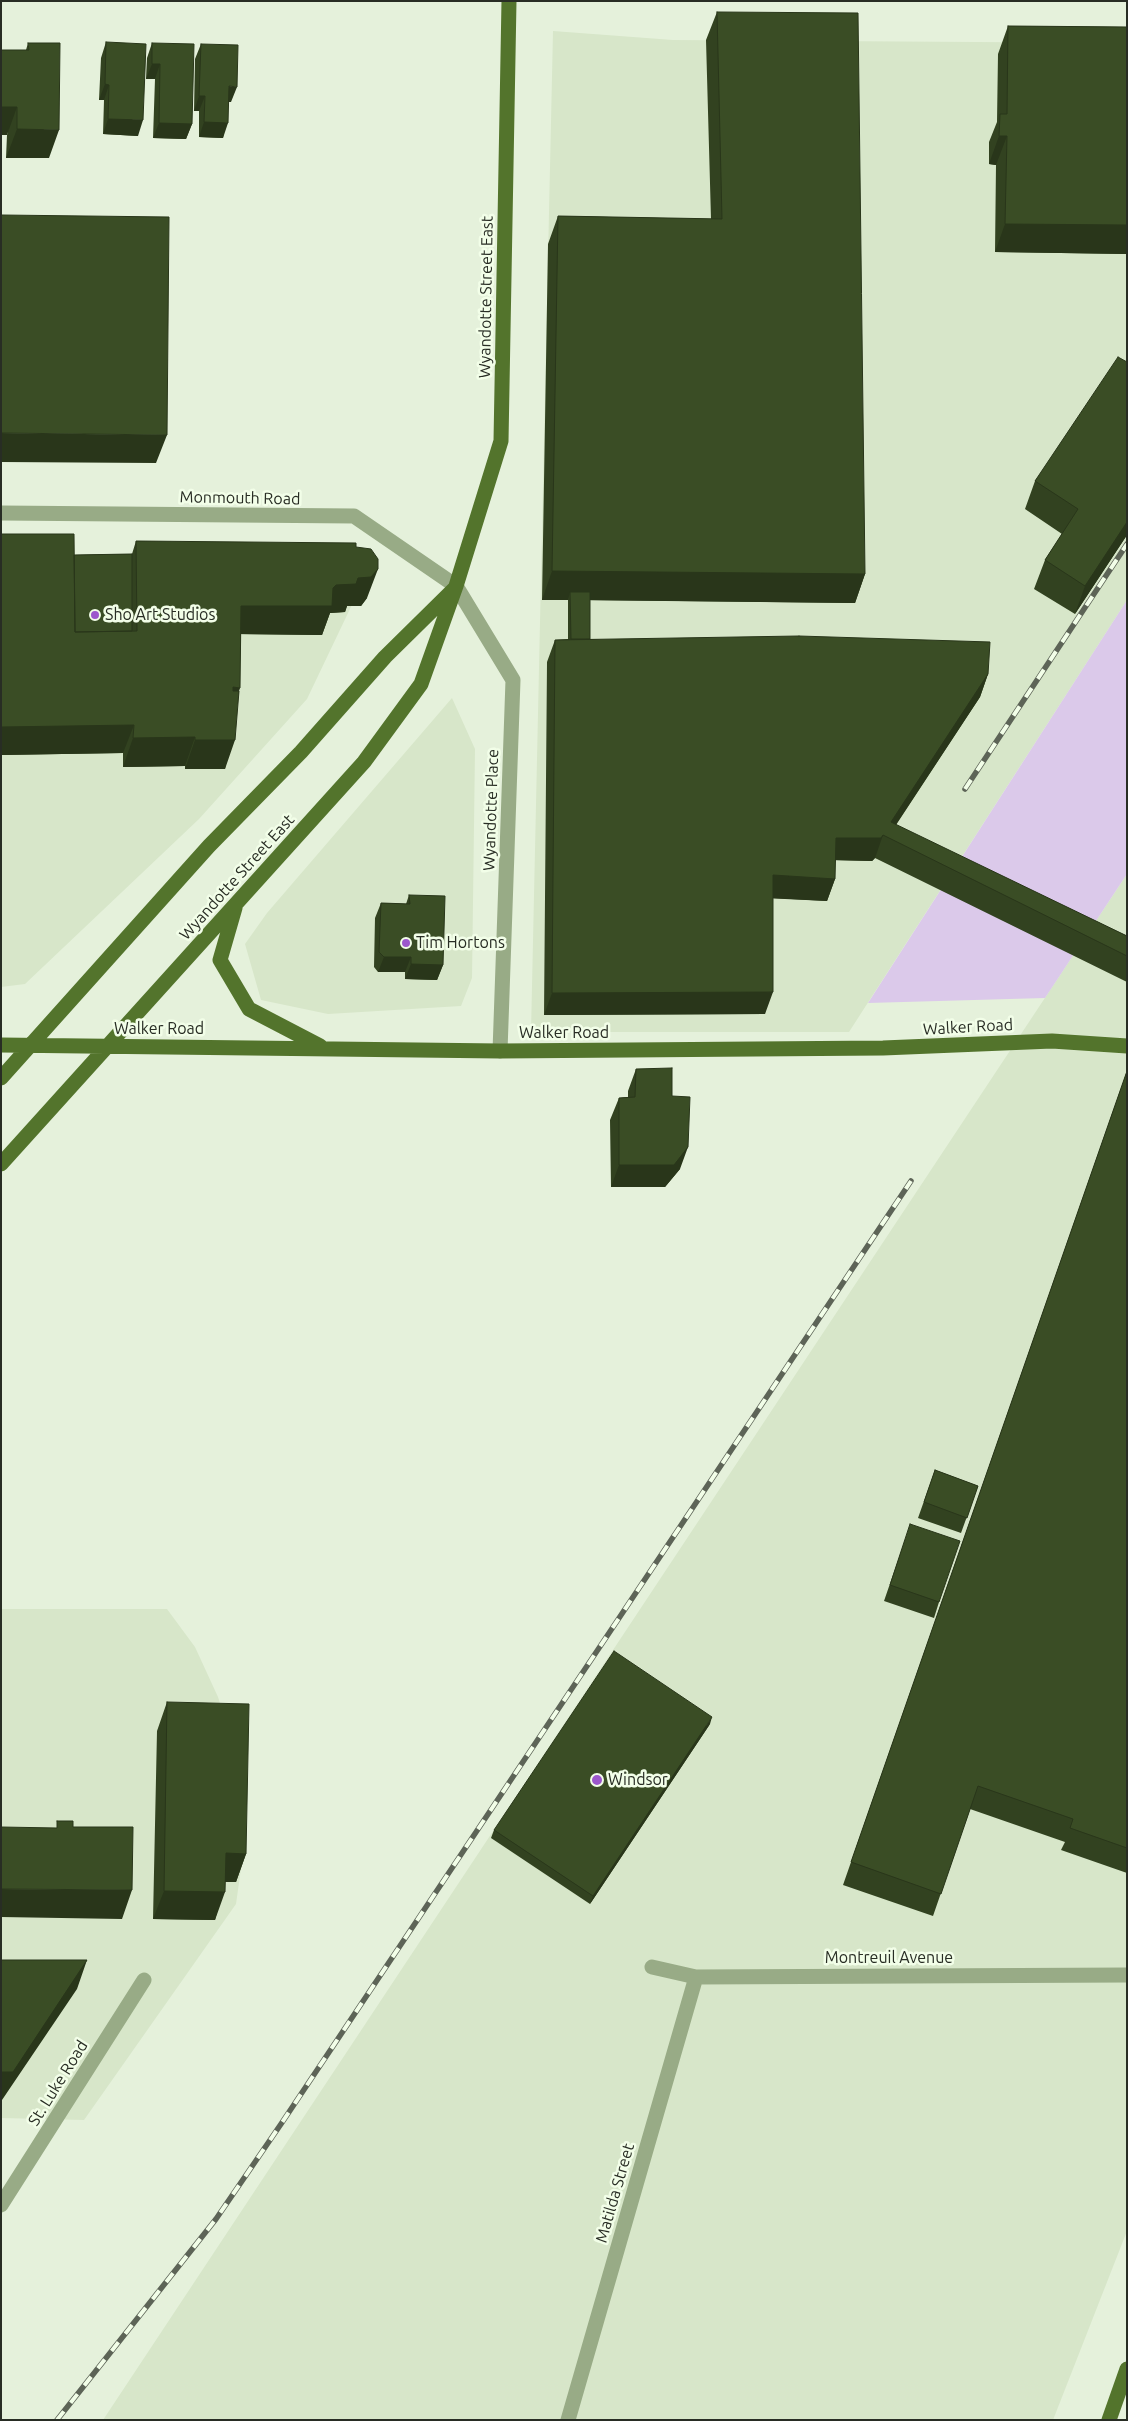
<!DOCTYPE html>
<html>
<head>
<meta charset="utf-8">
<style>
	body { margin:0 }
	#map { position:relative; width:1128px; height:2421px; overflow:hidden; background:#e5f1db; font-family:Ubuntu,sans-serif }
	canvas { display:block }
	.frame { position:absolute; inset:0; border:2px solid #282d24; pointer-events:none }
</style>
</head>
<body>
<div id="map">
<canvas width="1128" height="2421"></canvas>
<div class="frame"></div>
</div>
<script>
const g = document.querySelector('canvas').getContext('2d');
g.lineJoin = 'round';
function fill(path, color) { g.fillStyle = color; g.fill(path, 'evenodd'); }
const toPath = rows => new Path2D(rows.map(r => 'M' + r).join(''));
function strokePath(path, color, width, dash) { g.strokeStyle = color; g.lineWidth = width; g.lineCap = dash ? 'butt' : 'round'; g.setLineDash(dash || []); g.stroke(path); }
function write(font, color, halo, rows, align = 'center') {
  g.font = font + ' Ubuntu,sans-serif'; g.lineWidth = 5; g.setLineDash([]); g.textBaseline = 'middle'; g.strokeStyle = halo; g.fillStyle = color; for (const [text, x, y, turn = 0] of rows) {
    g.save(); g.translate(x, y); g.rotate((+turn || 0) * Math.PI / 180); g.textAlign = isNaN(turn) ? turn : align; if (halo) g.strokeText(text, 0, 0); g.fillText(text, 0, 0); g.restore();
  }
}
const built = toPath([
	[553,31,673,40,1127,43,1127,600,849,1032,531,1032],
	[1,564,369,569,307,699,199,819,25,984,1,987],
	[452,698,475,749,472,978,461,1006,328,1014,261,1000,245,944,267,913],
	[1127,874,1127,2231,1053,2420,103,2420],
	[1,1609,167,1609,195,1647,218,1697,236,1751,244,1847,236,1904,84,2120,1,2118]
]);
const green = toPath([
	[1127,600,1127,874,1045,998,868,1003]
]);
const minor = toPath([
	[1,513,354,516,456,586,513,680,500,1051],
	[652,1967,696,1977,1127,1975],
	[1,2205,144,1980],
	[568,2420,696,1977]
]);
const major = toPath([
	[235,908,220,960,249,1009,320,1046],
	[1,1045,500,1051,883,1048,1052,1041,1127,1046],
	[1,1078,209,846,301,752,385,657,454,589],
	[1,1164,364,762,421,684,456,586,501,441,509,1],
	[1109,2420,1127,2369]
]);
const rail = toPath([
	[965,789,1127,544],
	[57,2420,216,2219,281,2124,911,1181]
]);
const wall = toPath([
	[717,12,865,574,855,603,590,600,590,639,988,674,980,697,896,825,1127,936,1127,982,875,858,872,861,835,860,835,879,827,901,773,898,765,1014,544,1015,547,662,555,640,568,639,568,600,542,600,548,244,558,216,711,219,706,40],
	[1008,26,1127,27,1127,254,995,252,996,165,989,164,989,142,997,122,998,54],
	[106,42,138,136,103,134,104,100,99,100,101,58],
	[28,43,49,158,6,158,7,135,26,50],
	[152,43,192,124,186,139,153,138,155,79,146,79,147,58],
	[201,44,231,102,229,102,223,138,199,137,199,111,194,111,195,59],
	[1127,362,1127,535,1075,614,1034,589,1045,560,1062,534,1025,509,1035,481],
	[1,534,74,555,132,554,136,541,356,547,367,598,361,606,347,606,345,612,330,613,322,635,241,634,239,692,225,769,185,769,185,766,123,767,123,753,1,755],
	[409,895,443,965,437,980,405,979,405,972,378,972,374,967,375,918,381,903,406,904],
	[636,1069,672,1096,680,1169,665,1187,611,1187,610,1120,619,1098,628,1097,628,1091],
	[1127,1071,1127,1873,1061,1850,1065,1842,970,1809,933,1916,843,1885],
	[935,1470,978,1486,961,1533,918,1518],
	[905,1540,939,1602,934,1618,884,1601],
	[167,1702,246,1854,236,1882,225,1882,215,1920,153,1919,157,1731],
	[710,1724,590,1904,491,1838,494,1830]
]);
const shadedWall = toPath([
	[152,64,160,64,155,79,146,79],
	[105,84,109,85,104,100,99,100],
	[229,86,237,87,231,102,223,102],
	[199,96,205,96,199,111,194,111],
	[1,107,17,107,7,135,1,135],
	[108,119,143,120,138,136,103,134],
	[204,122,228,123,223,138,199,137],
	[159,123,192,124,186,139,153,138],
	[17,129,59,130,49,158,6,158],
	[999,136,1007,136,996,165,989,164],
	[1005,224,1127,225,1127,254,995,252],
	[1,433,167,435,156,463,1,462],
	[1127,522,1127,535,1075,614,1085,586],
	[378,569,367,598,361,606,347,606,345,612,330,613,322,635,231,634,241,606,336,585,358,578],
	[552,571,865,574,855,603,571,600,570,592,568,600,542,600],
	[988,674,980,697,887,838,891,822],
	[233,687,240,688,230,716],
	[134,725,123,753,1,755,1,727],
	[195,737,185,766,123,767,133,738],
	[195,740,235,740,225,769,185,769],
	[883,835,875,858,872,861,828,860,836,838],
	[773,875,835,879,827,901,764,898],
	[384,957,411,957,405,972,378,972],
	[411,964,443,965,437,980,405,979],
	[773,992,765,1014,544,1015,552,993],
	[688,1147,680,1169,665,1187,611,1187,619,1165],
	[712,1717,710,1724,590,1904,593,1896],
	[226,1853,246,1854,236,1882,215,1882],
	[1,1889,132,1890,122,1919,1,1917],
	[164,1891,225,1892,215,1920,153,1919],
	[87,1960,77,1989,2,2100,1,2100,1,2072]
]);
const building = toPath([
	[717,12,858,13,865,574,552,571,558,216,722,219,717,12],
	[1008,26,1127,27,1127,225,1005,224,1007,136,999,136,1000,114,1007,114,1008,26],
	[106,42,146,44,143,120,108,119,109,85,105,84,106,42],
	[28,43,60,43,59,130,17,129,17,107,1,107,1,50,29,50,28,43],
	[152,43,194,44,192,124,159,123,160,64,152,64,152,43],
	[201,44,238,45,237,87,229,86,228,123,204,122,205,96,199,96,201,44],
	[1,215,169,217,167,435,1,433,1,215],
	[1118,357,1127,362,1127,522,1085,586,1045,560,1078,509,1035,481,1118,357],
	[1,534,74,534,75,632,137,631,136,541,356,543,356,547,371,549,378,559,378,569,371,577,358,578,356,584,336,585,333,588,332,606,241,606,240,688,233,687,233,691,239,691,235,740,195,740,195,737,133,738,134,725,1,727,1,534],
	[132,554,132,631,75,632,74,555,132,554],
	[570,592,590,592,590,639,571,639,570,592],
	[799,636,990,642,988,674,891,822,1127,936,1127,956,883,835,881,838,836,838,835,879,773,875,773,992,552,993,555,640,799,636],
	[409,895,445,896,443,965,411,964,411,957,384,957,379,952,381,903,410,904,409,895],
	[672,1068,672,1096,690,1097,688,1147,674,1165,619,1165,619,1098,635,1097,636,1069,672,1068],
	[1127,1071,1127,1848,1070,1828,1073,1819,978,1786,941,1894,851,1862,1127,1071],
	[935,1470,978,1486,967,1518,924,1502,935,1470],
	[910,1524,960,1541,939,1602,890,1585,910,1524],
	[614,1651,712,1717,593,1896,494,1830,614,1651],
	[167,1702,249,1704,246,1854,226,1853,225,1892,164,1891,167,1702],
	[57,1821,73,1821,73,1827,133,1827,132,1890,1,1889,1,1827,57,1828,57,1821],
	[1,1960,87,1960,13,2072,1,2072,1,1960]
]);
const markers = [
	[95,615,5,"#9c57cc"],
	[406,943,5,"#9c57cc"],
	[597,1780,6,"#9c57cc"]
];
const streetNames = [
	["Wyandotte Street East",486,297,-89],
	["Monmouth Road",240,498,1],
	["Wyandotte Place",491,810,-88],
	["Wyandotte Street East",237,877,-48],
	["Walker Road",968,1027,-3],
	["Walker Road",159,1029],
	["Walker Road",564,1033],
	["Montreuil Avenue",889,1958],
	["St. Luke Road",58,2083,-58],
	["Matilda Street",615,2193,-74]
];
const poiNames = [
	["Sho Art Studios",105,615],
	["Tim Hortons",416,943],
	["Windsor",608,1780]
];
fill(built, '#d7e6c9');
fill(green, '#dbc9ea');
strokePath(minor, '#98ab86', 15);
strokePath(major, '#53742c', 15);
strokePath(rail, '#5d6457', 5.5);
strokePath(rail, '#f2fee8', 4, [11]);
fill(wall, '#324220');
fill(shadedWall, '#29361a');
fill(building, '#3a4d25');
strokePath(building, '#29361a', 1);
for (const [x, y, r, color] of markers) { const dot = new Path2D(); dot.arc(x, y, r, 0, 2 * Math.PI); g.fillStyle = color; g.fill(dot); strokePath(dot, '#f2fee8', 2); }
write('16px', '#282d24', '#f2fee8', streetNames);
write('16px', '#282d24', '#f2fee8', poiNames, 'left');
</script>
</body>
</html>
